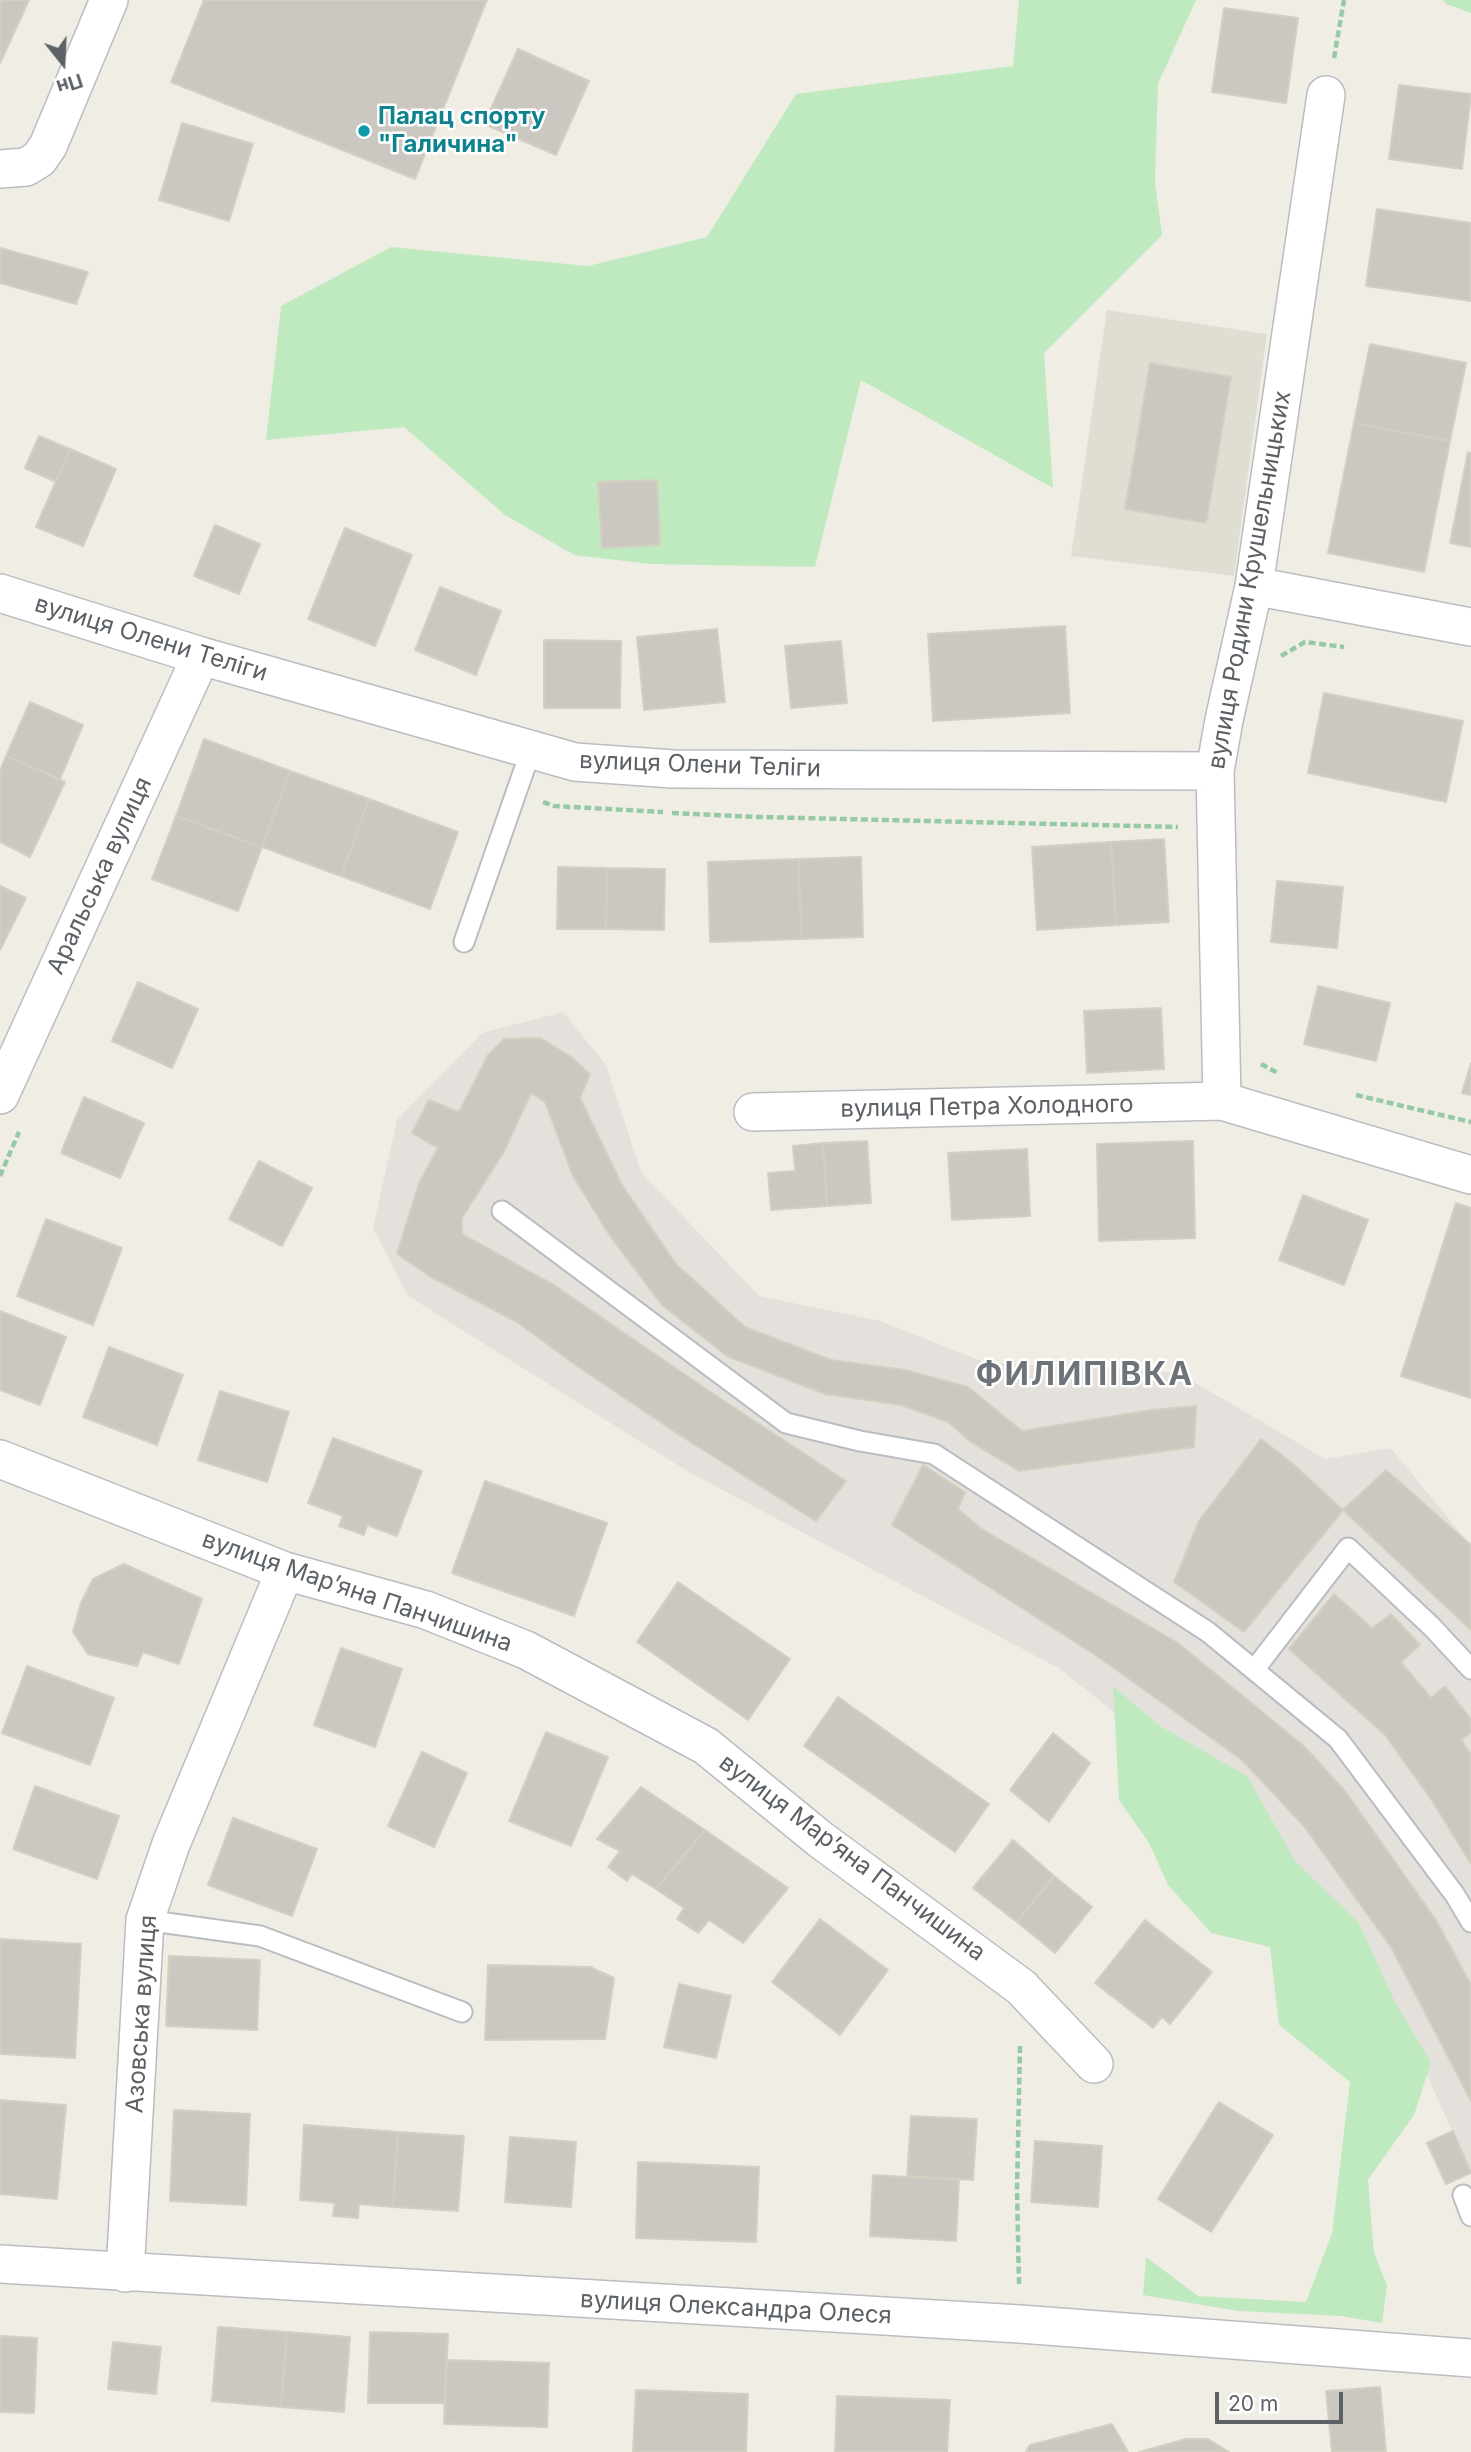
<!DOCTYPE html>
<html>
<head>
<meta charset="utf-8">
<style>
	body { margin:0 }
	#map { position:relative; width:1471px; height:2452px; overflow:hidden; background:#f0eee4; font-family:Inter,sans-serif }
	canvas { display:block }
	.north { position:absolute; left:28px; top:28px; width:70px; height:70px; -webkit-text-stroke:5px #fff; paint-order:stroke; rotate:162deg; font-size:19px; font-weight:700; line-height:28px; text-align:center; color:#5c6166 }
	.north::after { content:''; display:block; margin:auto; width:24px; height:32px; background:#5c6166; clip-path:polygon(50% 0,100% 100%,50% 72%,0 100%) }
	.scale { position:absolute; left:1215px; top:2392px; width:128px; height:32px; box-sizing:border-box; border:4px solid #5c6166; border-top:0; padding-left:9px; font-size:21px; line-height:24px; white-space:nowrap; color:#5c6166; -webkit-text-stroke:5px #fff; paint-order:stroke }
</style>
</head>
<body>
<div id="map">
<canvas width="1471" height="2452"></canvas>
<div class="north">Пн</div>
<div class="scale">20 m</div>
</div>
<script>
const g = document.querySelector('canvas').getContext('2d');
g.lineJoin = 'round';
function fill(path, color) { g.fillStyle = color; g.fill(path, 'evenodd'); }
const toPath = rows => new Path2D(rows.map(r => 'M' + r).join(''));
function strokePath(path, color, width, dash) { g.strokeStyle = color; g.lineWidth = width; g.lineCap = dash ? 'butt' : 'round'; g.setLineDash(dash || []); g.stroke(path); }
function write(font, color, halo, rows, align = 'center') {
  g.font = font + ' Inter,sans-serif'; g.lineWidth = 5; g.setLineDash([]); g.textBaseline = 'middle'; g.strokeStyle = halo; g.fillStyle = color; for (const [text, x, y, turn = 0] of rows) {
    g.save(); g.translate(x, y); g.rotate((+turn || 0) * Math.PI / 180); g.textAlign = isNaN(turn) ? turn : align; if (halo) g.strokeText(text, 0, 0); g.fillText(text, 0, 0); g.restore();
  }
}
const industrial = toPath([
	[563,1012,606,1065,641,1172,759,1296,880,1321,987,1363,1179,1373,1325,1459,1391,1448,1467,1541,1471,1543,1471,2174,1394,2000,1239,1812,1060,1669,687,1471,408,1296,373,1228,397,1120,482,1033]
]);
const education = toPath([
	[1107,310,1267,334,1234,576,1071,556]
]);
const green = toPath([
	[1019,0,1196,0,1158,84,1155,182,1162,235,1044,353,1053,488,861,380,815,567,650,564,574,555,505,515,404,427,266,440,281,306,391,247,588,266,707,237,796,94,1013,66],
	[1443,0,1471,0,1471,13,1446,4],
	[1113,1686,1160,1726,1247,1776,1295,1861,1359,1923,1394,2000,1431,2063,1414,2115,1368,2180,1374,2253,1387,2285,1382,2323,1341,2316,1239,2311,1143,2295,1146,2257,1198,2296,1306,2302,1332,2233,1350,2082,1279,2025,1270,1947,1211,1933,1168,1885,1149,1843,1119,1800]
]);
const building = toPath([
	[0,0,29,0,0,63,0,0],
	[204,0,487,0,415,179,171,82,204,0],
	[1224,8,1298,18,1286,103,1212,92,1224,8],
	[518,49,589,81,556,155,484,124,518,49],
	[1399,85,1471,94,1462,169,1389,159,1399,85],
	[182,123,253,144,229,221,159,200,182,123],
	[1377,209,1471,223,1471,301,1366,286,1377,209],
	[0,248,88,272,76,304,0,283,0,248],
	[1370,344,1466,363,1450,441,1354,423,1370,344],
	[1150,363,1231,377,1206,523,1125,509,1150,363],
	[1354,423,1450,441,1424,572,1328,553,1354,423],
	[39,436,70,449,56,482,25,468,39,436],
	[70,449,116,469,83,546,36,527,70,449],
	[1468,452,1471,453,1471,547,1450,543,1468,452],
	[657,480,660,545,602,548,598,482,657,480],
	[215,525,260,544,239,594,194,576,215,525],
	[345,528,412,555,375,646,308,619,345,528],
	[440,587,501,611,476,675,415,650,440,587],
	[1065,626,1070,713,933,721,928,634,1065,626],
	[717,629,725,702,644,710,637,637,717,629],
	[544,640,621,641,620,708,544,708,544,640],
	[841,641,847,703,791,708,785,646,841,641],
	[1324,693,1463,721,1446,802,1308,773,1324,693],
	[30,702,83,725,60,779,6,756,30,702],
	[204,739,290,771,262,847,176,816,204,739],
	[6,756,65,782,30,857,0,842,0,771,6,756],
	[290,771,369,799,341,876,262,847,290,771],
	[369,799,458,832,430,909,341,876,369,799],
	[176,816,262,847,238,911,152,879,176,816],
	[1164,839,1169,922,1116,925,1111,842,1164,839],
	[1111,842,1116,925,1037,930,1032,847,1111,842],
	[861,857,863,937,801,939,799,859,861,857],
	[799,859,801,939,710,942,708,862,799,859],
	[558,867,607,868,606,929,557,929,558,867],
	[607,868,665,869,664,930,606,929,607,868],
	[1277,881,1343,887,1337,948,1271,942,1277,881],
	[0,886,26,898,0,950,0,886],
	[138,982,198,1009,172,1068,112,1041,138,982],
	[1318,986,1390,1003,1376,1061,1304,1044,1318,986],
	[1161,1008,1164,1069,1087,1073,1084,1011,1161,1008],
	[540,1038,570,1056,590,1074,580,1098,622,1185,676,1264,745,1327,831,1360,905,1370,968,1387,1022,1431,1151,1410,1196,1406,1194,1447,1019,1471,971,1442,948,1422,901,1405,825,1394,727,1356,662,1305,610,1236,573,1176,545,1102,531,1093,503,1153,462,1218,462,1234,554,1285,712,1393,846,1481,816,1521,681,1436,580,1368,517,1322,431,1277,397,1254,419,1183,438,1148,412,1133,429,1100,459,1112,488,1055,504,1039,540,1038],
	[1471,1063,1471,1095,1462,1093,1471,1063],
	[84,1097,144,1123,120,1178,61,1153,84,1097],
	[867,1141,871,1203,827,1206,823,1143,867,1141],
	[1193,1141,1195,1238,1099,1241,1097,1144,1193,1141],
	[823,1143,827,1206,771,1210,768,1173,795,1171,793,1146,823,1143],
	[1027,1149,1030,1216,952,1220,948,1153,1027,1149],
	[259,1161,312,1188,282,1246,229,1219,259,1161],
	[1303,1195,1368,1220,1344,1285,1279,1260,1303,1195],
	[1456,1203,1471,1208,1471,1398,1401,1376,1456,1203],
	[46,1219,122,1248,93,1325,17,1296,46,1219],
	[0,1311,66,1337,40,1405,0,1390,0,1311],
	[109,1347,183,1375,157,1445,83,1417,109,1347],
	[220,1391,289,1412,267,1482,198,1460,220,1391],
	[333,1438,422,1471,397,1536,367,1525,364,1535,339,1526,343,1516,308,1503,333,1438],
	[1261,1439,1293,1464,1343,1510,1244,1632,1174,1582,1199,1521,1261,1439],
	[923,1465,965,1492,958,1509,980,1528,1178,1643,1304,1746,1345,1791,1436,1920,1471,1985,1471,2101,1391,1947,1303,1825,1242,1760,1097,1656,892,1525,923,1465],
	[1386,1470,1471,1545,1471,1630,1343,1510,1386,1470],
	[485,1481,607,1523,574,1616,452,1573,485,1481],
	[124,1564,202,1599,179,1664,143,1652,137,1666,88,1654,73,1632,81,1603,93,1579,124,1564],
	[678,1582,790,1659,748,1720,637,1642,678,1582],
	[1334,1594,1372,1628,1391,1614,1420,1645,1401,1662,1431,1698,1445,1686,1471,1719,1471,1732,1461,1740,1471,1754,1471,1864,1431,1799,1385,1735,1289,1649,1334,1594],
	[341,1648,402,1669,375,1747,314,1725,341,1648],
	[27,1666,114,1698,90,1765,2,1733,27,1666],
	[838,1697,989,1804,955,1852,804,1746,838,1697],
	[546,1732,608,1757,571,1846,509,1821,546,1732],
	[1053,1733,1090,1763,1049,1822,1010,1790,1053,1733],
	[422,1752,467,1773,434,1847,388,1826,422,1752],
	[35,1786,119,1816,97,1879,13,1849,35,1786],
	[641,1787,705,1830,656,1889,632,1874,627,1881,608,1867,620,1851,597,1839,641,1787],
	[233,1818,317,1849,292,1916,208,1885,233,1818],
	[705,1830,788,1888,743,1943,709,1920,698,1933,677,1919,684,1908,656,1889,705,1830],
	[1013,1840,1054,1876,1017,1922,973,1888,1013,1840],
	[1054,1876,1092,1907,1055,1953,1017,1922,1054,1876],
	[820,1919,888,1970,840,2035,772,1982,820,1919],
	[1145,1920,1212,1972,1170,2024,1162,2017,1153,2028,1095,1983,1145,1920],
	[0,1939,81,1944,75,2058,0,2054,0,1939],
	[169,1956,260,1960,257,2030,166,2026,169,1956],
	[488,1965,590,1967,614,1978,605,2039,485,2040,488,1965],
	[679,1984,731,1996,716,2058,664,2047,679,1984],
	[0,2100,66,2105,57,2199,0,2194,0,2100],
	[1219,2102,1273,2135,1211,2232,1158,2199,1219,2102],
	[174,2110,250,2114,246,2205,170,2201,174,2110],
	[911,2116,977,2119,973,2180,907,2176,911,2116],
	[304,2125,398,2132,393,2207,359,2204,358,2218,333,2216,335,2203,300,2200,304,2125],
	[1453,2131,1471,2173,1446,2184,1427,2143,1453,2131],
	[398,2132,464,2136,458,2211,393,2207,398,2132],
	[510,2137,576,2142,571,2207,505,2202,510,2137],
	[1035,2141,1102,2146,1098,2207,1031,2202,1035,2141],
	[638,2162,759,2167,756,2242,636,2238,638,2162],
	[873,2175,959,2180,956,2241,870,2236,873,2175],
	[218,2327,287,2332,281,2407,212,2401,218,2327],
	[287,2332,350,2337,344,2412,281,2407,287,2332],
	[370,2332,448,2334,445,2403,368,2403,370,2332],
	[0,2336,37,2338,34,2413,0,2412,0,2336],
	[113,2342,161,2347,156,2394,108,2389,113,2342],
	[446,2360,549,2363,547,2427,444,2424,446,2360],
	[1380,2387,1386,2452,1332,2452,1326,2391,1380,2387],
	[636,2390,748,2394,746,2452,633,2452,636,2390],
	[837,2396,950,2400,947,2452,835,2452,837,2396],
	[1112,2424,1128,2452,1026,2452,1030,2445,1112,2424],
	[1186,2439,1208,2439,1229,2452,1139,2452,1186,2439]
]);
const path = toPath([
	[1334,58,1344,0],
	[1281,656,1305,642,1344,647],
	[543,802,554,806,663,812],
	[672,813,758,817,1178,827],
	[1261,1064,1278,1073],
	[1356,1095,1471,1122],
	[0,1176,19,1132],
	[1019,2284,1017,2190,1020,2045]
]);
const service = toPath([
	[464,942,531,750],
	[502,1211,786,1423,860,1441,934,1454,1208,1632,1338,1739,1455,1895,1471,1922],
	[1254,1670,1348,1548,1432,1627,1471,1669],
	[145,1920,260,1936,462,2012],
	[1463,2195,1471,2216]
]);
const minor = toPath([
	[0,169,26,167,39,159,48,146,109,0],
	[1254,586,1471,627],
	[0,593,201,656,575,762,673,769,1215,771],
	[0,1095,201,656],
	[1222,1101,1215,771,1224,720,1254,586,1326,95],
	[753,1112,1222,1101,1471,1175],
	[0,1459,285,1571,426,1610,526,1650,706,1746,821,1840,1021,1987,1094,2064],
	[0,2264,1020,2324,1471,2358],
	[125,2273,145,1920,171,1844,285,1571]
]);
const markers = [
	[364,131,7,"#0f9aa8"]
];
const cultureNames = [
	["Палац спорту",378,117],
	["\"Галичина\"",378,145]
];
const streetNames = [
	["вулиця Родини Крушельницьких",1250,580,-80],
	["вулиця Олени Теліги",151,639,17],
	["вулиця Олени Теліги",700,765,2],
	["Аральська вулиця",100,876,-65],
	["вулиця Петра Холодного",987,1107,-1],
	["вулиця Марʼяна Панчишина",357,1592,19],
	["вулиця Марʼяна Панчишина",852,1858,37],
	["Азовська вулиця",142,2014,-86],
	["вулиця Олександра Олеся",736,2308,3]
];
const districtNames = [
	["ФИЛИПІВКА",1085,1375]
];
fill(industrial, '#e4e1dc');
fill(education, '#e0ddd3');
fill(green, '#bfeabf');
fill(building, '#cbc8c1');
strokePath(building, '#d5cfc2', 2);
strokePath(service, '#b9bdc1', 23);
strokePath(minor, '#b9bdc1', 40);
strokePath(path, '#96c9a5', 4.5, [7, 3.5]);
strokePath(service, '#fff', 19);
strokePath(minor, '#fff', 37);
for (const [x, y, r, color] of markers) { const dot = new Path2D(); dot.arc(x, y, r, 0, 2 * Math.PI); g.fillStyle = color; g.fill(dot); strokePath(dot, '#fff', 2.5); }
write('bold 24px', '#0d838f', '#fff', cultureNames, 'left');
write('24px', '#5c6166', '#fff', streetNames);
g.letterSpacing = '2px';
write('bold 32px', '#6d7378', '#fff', districtNames);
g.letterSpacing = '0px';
</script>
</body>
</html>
